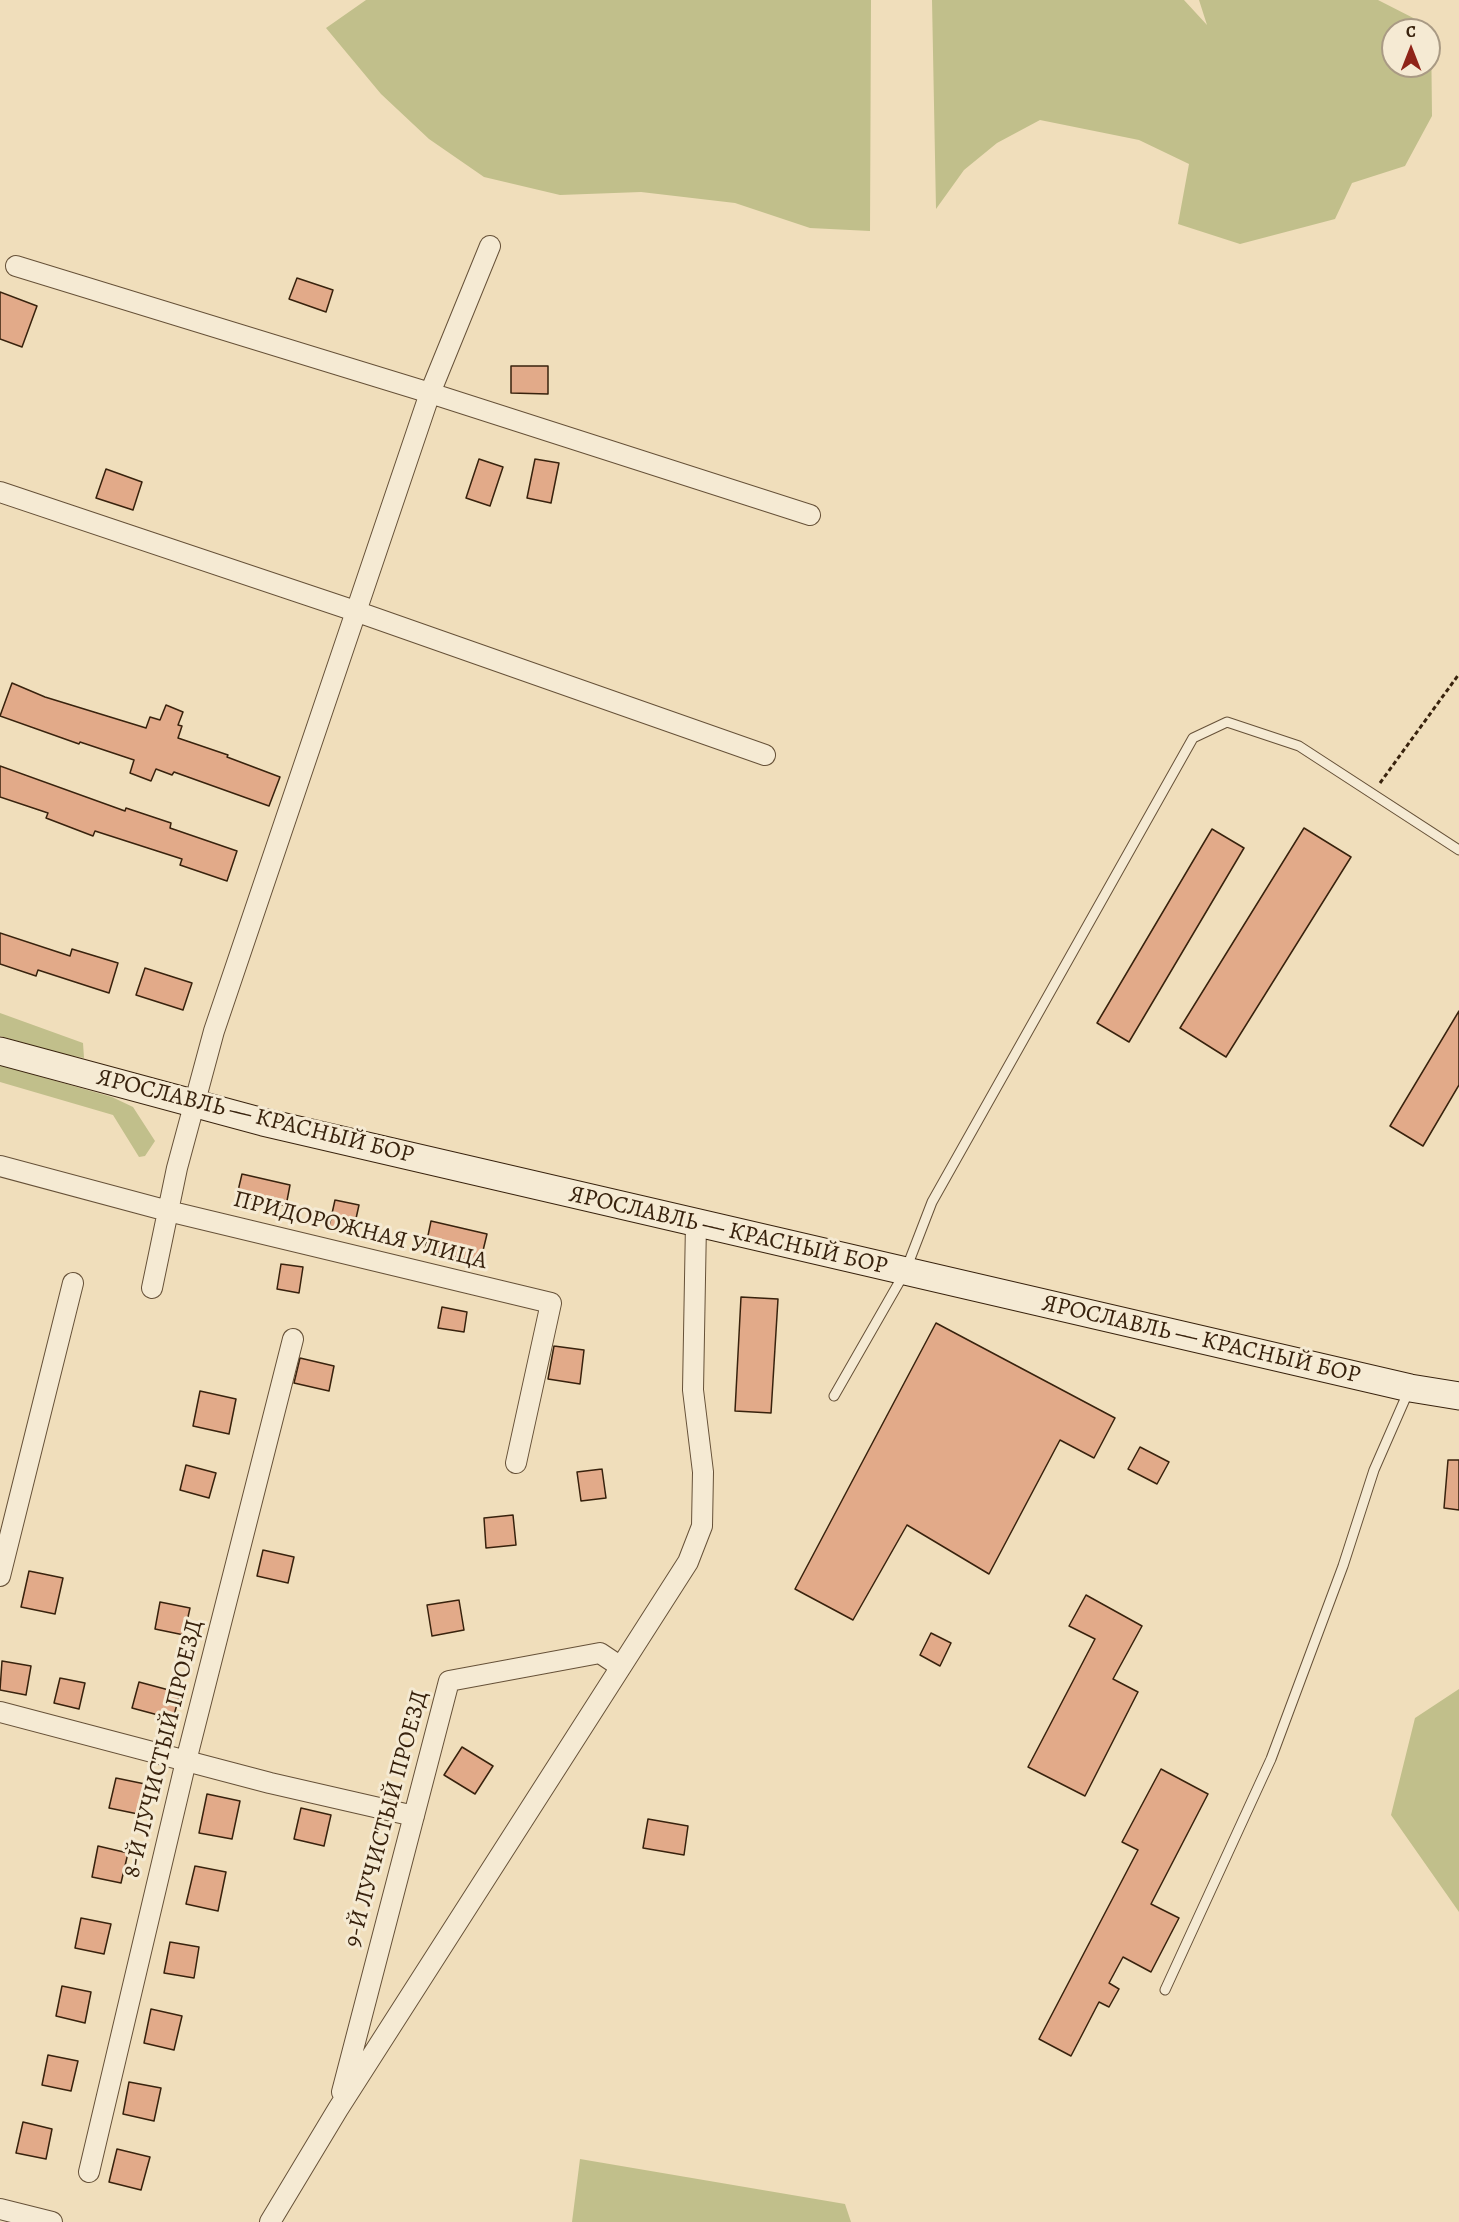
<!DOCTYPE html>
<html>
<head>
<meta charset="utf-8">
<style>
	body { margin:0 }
	#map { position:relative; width:1459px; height:2222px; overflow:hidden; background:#f0debb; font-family:Alegreya,serif }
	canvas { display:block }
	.north { position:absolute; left:1381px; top:18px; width:60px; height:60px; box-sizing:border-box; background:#f5ead3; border:2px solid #a99a84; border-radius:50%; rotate:0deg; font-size:16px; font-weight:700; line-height:24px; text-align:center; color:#38220d }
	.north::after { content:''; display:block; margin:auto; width:21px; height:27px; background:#8f2418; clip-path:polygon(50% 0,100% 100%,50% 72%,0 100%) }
</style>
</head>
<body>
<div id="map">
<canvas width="1459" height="2222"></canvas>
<div class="north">С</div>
</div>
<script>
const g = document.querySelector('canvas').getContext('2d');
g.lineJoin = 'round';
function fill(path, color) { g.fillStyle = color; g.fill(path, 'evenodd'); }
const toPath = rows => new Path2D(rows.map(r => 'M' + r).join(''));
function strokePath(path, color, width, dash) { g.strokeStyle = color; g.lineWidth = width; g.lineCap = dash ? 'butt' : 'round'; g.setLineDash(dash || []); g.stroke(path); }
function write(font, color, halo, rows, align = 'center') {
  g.font = font + ' Alegreya,serif'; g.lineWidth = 6; g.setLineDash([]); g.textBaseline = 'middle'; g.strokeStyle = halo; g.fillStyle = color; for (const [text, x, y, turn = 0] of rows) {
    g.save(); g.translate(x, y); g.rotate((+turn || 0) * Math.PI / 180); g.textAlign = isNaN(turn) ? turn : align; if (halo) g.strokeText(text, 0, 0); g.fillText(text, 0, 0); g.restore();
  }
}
const green = toPath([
	[366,0,871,0,870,231,810,228,735,203,641,192,560,195,484,177,429,139,381,94,326,28],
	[932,0,1184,0,1207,25,1199,0,1378,0,1431,27,1432,116,1405,166,1352,183,1335,219,1240,244,1178,224,1189,164,1139,140,1040,120,997,143,964,170,936,209],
	[1393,30,1429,30,1429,66,1393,66],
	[0,1013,83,1043,84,1058,62,1054,0,1036],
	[0,1065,112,1097,133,1107,155,1141,145,1156,139,1157,113,1115,0,1082],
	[1459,1689,1459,1912,1391,1815,1415,1718],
	[580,2159,845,2204,851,2222,572,2222]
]);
const building = toPath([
	[297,278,333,290,326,312,289,299,297,278],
	[0,292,37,306,22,347,0,339,0,292],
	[511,366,548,366,548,394,511,393,511,366],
	[479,459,503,467,490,506,466,498,479,459],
	[535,459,559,463,551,503,527,498,535,459],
	[106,469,142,482,133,510,96,498,106,469],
	[12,683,45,697,146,728,150,717,160,720,166,705,183,712,178,725,182,726,178,738,228,755,227,757,280,777,269,806,174,772,172,775,156,769,151,781,130,773,134,760,80,742,79,744,0,716,12,683],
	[0,766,125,811,126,808,171,823,170,828,237,851,227,881,180,865,182,859,95,831,93,836,46,818,48,813,0,797,0,766],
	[1304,828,1351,857,1226,1057,1180,1028,1304,828],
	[1212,829,1244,848,1129,1042,1097,1023,1212,829],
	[0,933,70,956,72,949,118,963,109,993,38,970,36,976,0,964,0,933],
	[145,968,192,983,183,1010,136,995,145,968],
	[1459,1011,1459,1085,1423,1146,1390,1126,1459,1011],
	[242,1174,290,1185,286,1206,237,1195,242,1174],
	[335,1200,359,1205,353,1232,329,1227,335,1200],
	[431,1221,487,1234,480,1263,425,1250,431,1221],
	[281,1264,303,1267,299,1293,277,1289,281,1264],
	[741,1297,778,1299,771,1413,735,1411,741,1297],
	[442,1307,467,1312,464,1332,438,1328,442,1307],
	[936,1323,1115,1418,1094,1458,1060,1440,989,1574,907,1525,853,1620,795,1589,936,1323],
	[554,1346,584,1350,580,1384,548,1379,554,1346],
	[300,1358,334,1366,329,1391,294,1383,300,1358],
	[200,1391,236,1399,229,1434,193,1426,200,1391],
	[1140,1447,1169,1462,1157,1484,1128,1469,1140,1447],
	[1448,1460,1459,1460,1459,1510,1444,1508,1448,1460],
	[186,1465,216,1473,209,1498,180,1490,186,1465],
	[602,1469,606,1498,581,1501,577,1472,602,1469],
	[513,1515,516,1545,486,1548,484,1518,513,1515],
	[263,1550,294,1557,288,1583,257,1576,263,1550],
	[29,1571,63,1578,55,1614,21,1607,29,1571],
	[1086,1595,1142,1626,1113,1679,1138,1692,1085,1796,1028,1767,1095,1639,1069,1626,1086,1595],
	[459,1600,464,1630,432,1636,427,1605,459,1600],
	[160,1602,190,1608,184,1635,155,1629,160,1602],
	[931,1633,951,1643,940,1666,920,1655,931,1633],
	[2,1661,31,1666,26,1695,0,1690,2,1661],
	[60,1678,85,1683,79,1709,54,1703,60,1678],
	[139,1682,180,1693,173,1719,132,1708,139,1682],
	[462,1747,493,1766,475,1794,444,1775,462,1747],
	[1161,1769,1208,1794,1151,1904,1179,1918,1151,1972,1123,1957,1109,1983,1119,1989,1109,2007,1099,2002,1071,2056,1039,2039,1138,1850,1122,1842,1161,1769],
	[116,1778,145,1784,138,1814,109,1808,116,1778],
	[207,1794,240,1801,232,1839,199,1833,207,1794],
	[301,1808,331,1815,324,1846,294,1839,301,1808],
	[648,1819,688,1826,684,1855,643,1848,648,1819],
	[98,1846,128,1853,121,1883,92,1877,98,1846],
	[195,1866,226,1872,218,1911,186,1904,195,1866],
	[81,1918,111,1924,104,1954,75,1948,81,1918],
	[170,1942,199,1947,194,1978,164,1973,170,1942],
	[62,1986,91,1992,85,2023,56,2016,62,1986],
	[151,2009,182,2016,174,2050,144,2043,151,2009],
	[48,2055,78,2061,71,2091,42,2085,48,2055],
	[129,2082,161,2088,154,2121,123,2114,129,2082],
	[23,2122,52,2129,46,2159,16,2153,23,2122],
	[117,2149,150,2157,141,2190,109,2182,117,2149]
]);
const path = toPath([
	[1380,783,1459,674]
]);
const lane = toPath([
	[834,1396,905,1272,932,1202,1193,738,1227,722,1299,746,1459,850],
	[1165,1990,1271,1759,1343,1566,1374,1470,1409,1390]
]);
const street = toPath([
	[16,266,430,393,810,515],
	[0,492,355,611,765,755],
	[0,1166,168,1211,551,1303,516,1463],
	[152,1288,177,1168,214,1031,430,393,490,246],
	[0,1576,73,1283],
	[0,1712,270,1783,414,1816],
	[342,2092,449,1681,600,1653,621,1667],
	[89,2172,186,1761,293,1339],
	[0,2209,52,2222],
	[270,2222,338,2109,688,1562,702,1526,703,1472,693,1390,696,1223]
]);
const secondary = toPath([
	[0,1051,263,1122,1410,1388,1459,1396]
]);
const streetNames = [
	["ЯРОСЛАВЛЬ — КРАСНЫЙ БОР",255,1117,14],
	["ПРИДОРОЖНАЯ УЛИЦА",360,1231,14],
	["ЯРОСЛАВЛЬ — КРАСНЫЙ БОР",728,1231,13],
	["ЯРОСЛАВЛЬ — КРАСНЫЙ БОР",1201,1340,13],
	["8-Й ЛУЧИСТЫЙ ПРОЕЗД",164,1749,-76],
	["9-Й ЛУЧИСТЫЙ ПРОЕЗД",387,1819,-75]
];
fill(green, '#c1bf8b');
fill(building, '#e2aa89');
strokePath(building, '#38220d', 1.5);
strokePath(lane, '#665138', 11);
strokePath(street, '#665138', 22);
strokePath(secondary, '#38220d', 29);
strokePath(path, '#38220d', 3, [4.5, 3]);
strokePath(lane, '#f5ead3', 9);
strokePath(street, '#f5ead3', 20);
strokePath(secondary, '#f5ead3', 27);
write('24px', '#38220d', '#f5ead3', streetNames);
</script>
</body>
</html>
